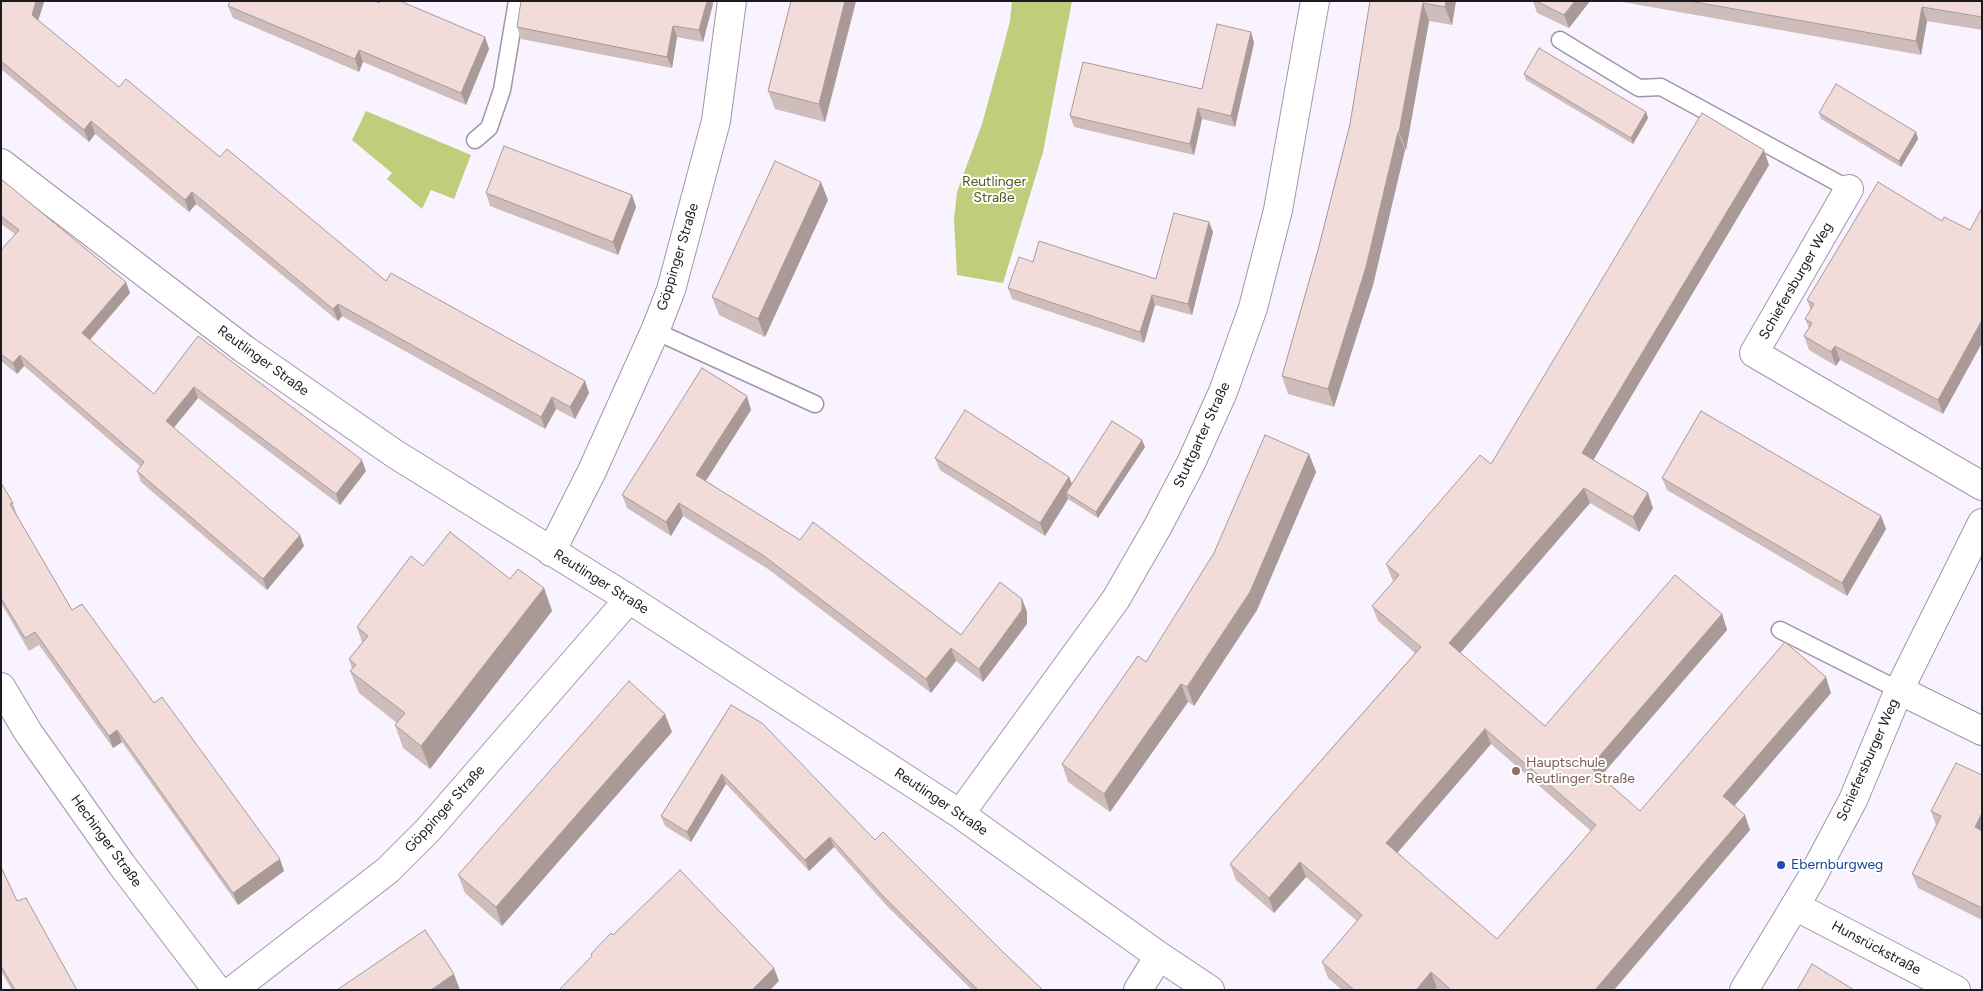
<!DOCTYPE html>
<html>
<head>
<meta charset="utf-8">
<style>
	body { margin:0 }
	#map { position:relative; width:1983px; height:991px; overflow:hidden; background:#f9f2ff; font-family:Figtree,sans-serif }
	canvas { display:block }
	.frame { position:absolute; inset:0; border:2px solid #1d1920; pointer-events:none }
</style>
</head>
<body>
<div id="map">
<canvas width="1983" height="991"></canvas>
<div class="frame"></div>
</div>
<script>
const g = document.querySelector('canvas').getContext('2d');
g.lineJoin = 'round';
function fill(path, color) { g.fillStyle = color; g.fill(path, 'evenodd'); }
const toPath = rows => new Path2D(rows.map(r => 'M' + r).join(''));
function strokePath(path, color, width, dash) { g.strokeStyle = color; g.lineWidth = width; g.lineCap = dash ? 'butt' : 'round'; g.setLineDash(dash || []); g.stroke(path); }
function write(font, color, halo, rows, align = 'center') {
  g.font = font + ' Figtree,sans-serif'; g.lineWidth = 4; g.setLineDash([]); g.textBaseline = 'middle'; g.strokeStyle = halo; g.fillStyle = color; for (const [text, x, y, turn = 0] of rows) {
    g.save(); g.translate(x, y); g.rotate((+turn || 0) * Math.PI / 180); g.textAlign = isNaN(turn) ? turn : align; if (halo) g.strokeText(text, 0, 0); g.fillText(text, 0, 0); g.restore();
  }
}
const green = toPath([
	[1012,1,1072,1,1043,152,1003,283,957,275,954,220,957,192,982,124,1003,48,1010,21],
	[366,111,471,155,454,199,431,190,422,209,387,179,392,173,352,140]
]);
const lane = toPath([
	[1560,40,1639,88,1661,87,1849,189],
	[475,140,489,128,502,90,517,1],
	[655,331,815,404],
	[1780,630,1899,690]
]);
const street = toPath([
	[1,163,244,349,395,454,629,599,960,814,1159,956,1210,990],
	[1849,189,1754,353,1982,486],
	[551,552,592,471,655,331,671,290,716,121,732,1],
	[1,687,28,732,122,865,217,990],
	[1899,690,1982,731],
	[960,814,1116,599,1158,526,1191,463,1223,392,1253,308,1278,210,1315,1],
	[1795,906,1956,990],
	[233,990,388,870,428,830,629,599],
	[1138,990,1159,956]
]);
const secondary = toPath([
	[1744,990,1810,881,1853,800,1899,690,1982,523]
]);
const wall = toPath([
	[1,1,44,2,38,20,119,87,220,157,386,281,585,381,589,393,575,419,556,409,545,429,342,316,338,321,196,204,189,212,95,134,89,142,1,69],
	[791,1,856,1,825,122,775,109,768,91],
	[1370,1,1456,1,1452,25,1429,21,1406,150,1405,150,1373,285,1334,407,1288,394,1282,376,1318,250,1350,124],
	[1533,1,1590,1,1569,28,1537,13],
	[1617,1,1982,1,1982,30,1927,21,1921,55],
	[379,3,485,37,489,49,466,105,363,62,359,72,233,18,228,6],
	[713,4,703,42,677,37,672,68,521,39,517,27],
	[1251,32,1254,43,1235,127,1202,119,1194,155,1074,127,1070,116,1202,89],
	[1524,74,1646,112,1648,118,1633,144,1526,80],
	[1819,113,1916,132,1918,139,1901,167,1821,119],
	[1769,165,1593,460,1653,508,1639,532,1590,503,1460,653,1545,726,1722,614,1727,630,1600,777,1640,811,1831,693,1734,806,1750,830,1614,990,1439,990,1437,988,1435,990,1342,990,1328,978,1322,962,1357,921,1306,877,1274,913,1236,880,1230,864,1415,653,1378,621,1372,606,1394,581,1392,579,1386,564,1491,464],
	[1491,744,1591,831,1497,939,1397,853],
	[1,179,126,282,130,293,90,340,154,394,198,336,366,471,340,505,198,398,174,428,304,546,267,590,141,482,137,471,141,467,24,366,17,374,1,361,1,250,15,234,1,224],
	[486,193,632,195,636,207,618,255,490,206],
	[828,200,765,337,719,315,712,297],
	[1942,221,1970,230,1943,414,1840,360,1836,366,1809,350,1804,336,1809,328,1805,319,1811,311,1807,300],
	[1209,222,1213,232,1192,315,1155,305,1144,343,1012,299,1008,288,1033,262,1156,279],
	[751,410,706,481,800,540,961,635,1022,599,1027,612,1027,624,983,682,956,661,931,693,768,569,683,516,671,536,627,508,622,495],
	[1145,447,1098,518,1068,499,1045,536,940,470,935,458,1069,477,1072,484],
	[1309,454,1316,472,1257,610,1194,706,1188,702,1110,812,1068,782,1062,764,1146,662],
	[1662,478,1881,516,1886,529,1847,596,1667,490],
	[1,483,13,503,17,516,72,610,154,703,284,871,238,905,122,742,113,748,39,645,29,651,1,603],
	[423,566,510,579,544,588,552,611,430,769,403,748,395,725,397,723,359,693,350,671,352,668,349,659,362,642,357,627],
	[731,705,875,840,1005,954,1043,990,972,990,886,905,834,847,809,871,726,784,691,842,665,826,661,816],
	[672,732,502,926,465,893,458,875],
	[1982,775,1982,920,1918,888,1912,874,1936,825,1931,811],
	[1,867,17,901,77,990,12,990,1,971]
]);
const shadedWall = toPath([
	[36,1,44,1,44,2,36,27,32,15],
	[707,1,713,1,713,4,703,42,699,30],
	[845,1,856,1,825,122,819,104],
	[1446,1,1456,1,1452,25,1445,7],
	[1575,1,1590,1,1569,28,1564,15],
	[1423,3,1429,21,1406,150,1399,132],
	[1922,7,1927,21,1921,55,1916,41],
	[673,26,677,37,672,68,667,57],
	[1251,32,1254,43,1235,127,1231,116],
	[485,37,489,49,466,105,461,93],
	[359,50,363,62,359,72,355,59],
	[1198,108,1202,119,1194,155,1190,144],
	[1646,112,1648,118,1633,144,1631,138],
	[91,121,95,134,89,142,84,130],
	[1398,132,1405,150,1373,285,1334,407,1328,389],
	[1916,132,1918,139,1901,167,1899,161],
	[1764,150,1769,165,1588,469,1582,453],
	[821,182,828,200,765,337,758,319],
	[192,192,196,204,189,212,185,200],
	[632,195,636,207,618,255,613,242],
	[1209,222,1213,232,1192,315,1188,304],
	[126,282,130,293,86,344,82,333],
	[1152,295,1155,305,1144,343,1140,332],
	[338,304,342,316,338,321,333,309],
	[1982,320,1982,343,1943,414,1938,400],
	[1835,346,1840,360,1836,366,1831,352],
	[20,355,24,366,17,374,13,363],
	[585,381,589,393,575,419,570,407],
	[194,387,198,398,170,432,166,421],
	[747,396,751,410,701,488,696,475],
	[552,397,556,409,545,429,541,417],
	[1142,440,1145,447,1098,518,1096,512],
	[1309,454,1316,472,1257,610,1194,706,1187,687],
	[362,460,366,471,340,505,336,494],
	[1069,477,1074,489,1066,493,1068,499,1045,536,1040,523],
	[1584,488,1590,503,1455,659,1449,643],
	[1648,493,1653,508,1639,532,1633,517],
	[679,503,683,516,671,536,666,522],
	[1881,516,1886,529,1847,596,1842,583],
	[300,535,304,546,267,590,263,579],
	[544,588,552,611,430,769,421,746],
	[1022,599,1027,612,1027,624,983,682,979,669],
	[1722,614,1727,630,1595,783,1590,767],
	[951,648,956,661,931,693,926,679],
	[1826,677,1831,693,1729,812,1723,796],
	[1181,684,1188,702,1110,812,1104,794],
	[665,714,672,732,502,926,496,907],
	[1485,729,1491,744,1392,859,1386,843],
	[117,730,122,742,113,748,109,736],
	[722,774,726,784,691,842,687,832],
	[1982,813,1982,839,1975,827],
	[1745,815,1750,830,1614,990,1595,990],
	[830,837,834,847,809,871,805,860],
	[280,859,284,871,238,905,233,893],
	[1300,862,1306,877,1274,913,1269,898],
	[774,968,779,981,770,990,752,990],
	[1431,972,1437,988,1435,990,1416,990],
	[454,974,460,990,431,990]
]);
const building = toPath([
	[1,1,36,1,32,15,119,87,126,79,220,157,227,149,386,281,391,273,585,381,570,407,552,397,541,417,338,304,333,309,192,192,185,200,91,121,84,130,1,61,1,1],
	[230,1,375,1,379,3,380,1,400,1,485,37,461,93,359,50,355,59,228,6,230,1],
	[521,1,707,1,699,30,673,26,667,57,517,27,521,1],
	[791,1,845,1,819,104,768,91,791,1],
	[1370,1,1446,1,1445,7,1423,3,1399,132,1398,132,1366,267,1328,389,1282,376,1318,250,1350,124,1370,1],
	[1536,1,1575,1,1564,15,1536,1],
	[1689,1,1982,1,1982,17,1922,7,1916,41,1689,1],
	[1217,24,1251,32,1231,116,1198,108,1190,144,1070,116,1083,62,1202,89,1217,24],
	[1539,48,1646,112,1631,138,1524,74,1539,48],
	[1836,84,1916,132,1899,161,1819,113,1836,84],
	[1702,113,1764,150,1582,453,1648,493,1633,517,1584,488,1449,643,1545,726,1675,575,1722,614,1590,767,1640,811,1785,642,1826,677,1723,796,1745,815,1595,990,1451,990,1431,972,1416,990,1354,990,1322,962,1362,915,1300,862,1269,898,1230,864,1421,647,1372,606,1399,575,1386,564,1480,455,1491,464,1702,113],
	[1485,729,1596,825,1497,939,1386,843,1485,729],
	[504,146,632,195,613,242,486,193,504,146],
	[775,161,821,182,758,319,712,297,775,161],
	[1,179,126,282,82,333,154,394,198,336,362,460,336,494,194,387,166,421,300,535,263,579,137,471,144,462,20,355,13,363,1,354,1,250,19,230,1,216,1,179],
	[1878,182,1942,221,1944,217,1970,230,1982,208,1982,320,1938,400,1835,346,1831,352,1804,336,1812,323,1805,319,1814,304,1807,300,1878,182],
	[1174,213,1209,222,1188,304,1152,295,1140,332,1008,288,1019,257,1033,262,1039,241,1156,279,1174,213],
	[702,368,747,396,696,475,800,540,813,522,961,635,1000,582,1022,599,1022,610,979,669,951,648,926,679,764,556,679,503,666,522,622,495,702,368],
	[965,410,1069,477,1040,523,935,458,965,410],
	[1701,411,1881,516,1842,583,1662,478,1701,411],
	[1112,421,1142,440,1096,512,1066,493,1112,421],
	[1265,435,1309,454,1250,592,1187,687,1181,684,1104,794,1062,764,1138,656,1146,662,1214,553,1265,435],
	[1,483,13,503,10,504,72,610,82,604,154,703,162,697,280,859,233,893,117,730,109,736,35,632,25,638,1,598,1,483],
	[450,532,510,579,518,569,544,588,421,746,395,725,405,713,350,671,356,665,349,659,368,636,357,627,411,556,423,566,450,532],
	[629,681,665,714,496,907,458,875,629,681],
	[731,705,762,723,875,840,883,832,1005,954,1043,990,978,990,882,895,830,837,805,860,722,774,687,832,661,816,731,705],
	[1956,763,1982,775,1982,813,1975,827,1982,831,1982,908,1912,874,1941,816,1931,811,1956,763],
	[1,867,17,901,26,898,77,990,15,990,1,966,1,867],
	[680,870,774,968,752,990,559,990,592,956,591,954,611,933,613,935,680,870],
	[425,930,454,974,431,990,337,990,425,930],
	[1812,964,1854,990,1797,990,1812,964]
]);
const markers = [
	[1516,771,5,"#8d6e63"],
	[1781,865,5,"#1a4fb4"]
];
const parkNames = [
	["Reutlinger",994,182],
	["Straße",994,198]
];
const streetNames = [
	["Göppinger Straße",678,257,-73],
	["Schiefersburger Weg",1796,281,-60],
	["Reutlinger Straße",263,361,36],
	["Stuttgarter Straße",1202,435,-65],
	["Reutlinger Straße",601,582,32],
	["Schiefersburger Weg",1868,760,-66],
	["Reutlinger Straße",941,802,34],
	["Göppinger Straße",445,809,-48],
	["Hechinger Straße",106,841,54],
	["Hunsrückstraße",1876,948,28]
];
const educationNames = [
	["Hauptschule",1526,763],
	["Reutlinger Straße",1526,779]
];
const transitNames = [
	["Ebernburgweg",1791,865]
];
fill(green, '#bfce7a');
strokePath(lane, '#a196a9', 19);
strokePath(street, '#a196a9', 30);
strokePath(secondary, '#a196a9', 30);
strokePath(lane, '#fff', 16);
strokePath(street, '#fff', 28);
strokePath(secondary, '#fff', 28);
fill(wall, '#cfbdbb');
fill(shadedWall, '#a99a98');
fill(building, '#f1dcd9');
strokePath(building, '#a99a98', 1);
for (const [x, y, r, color] of markers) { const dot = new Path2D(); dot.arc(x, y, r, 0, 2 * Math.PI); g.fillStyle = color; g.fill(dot); strokePath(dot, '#fff', 2); }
write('14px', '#505a16', '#fff', parkNames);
write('14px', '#1d1920', '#fff', streetNames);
write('14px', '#785e54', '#fff', educationNames, 'left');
write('14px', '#164399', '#fff', transitNames, 'left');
</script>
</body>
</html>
